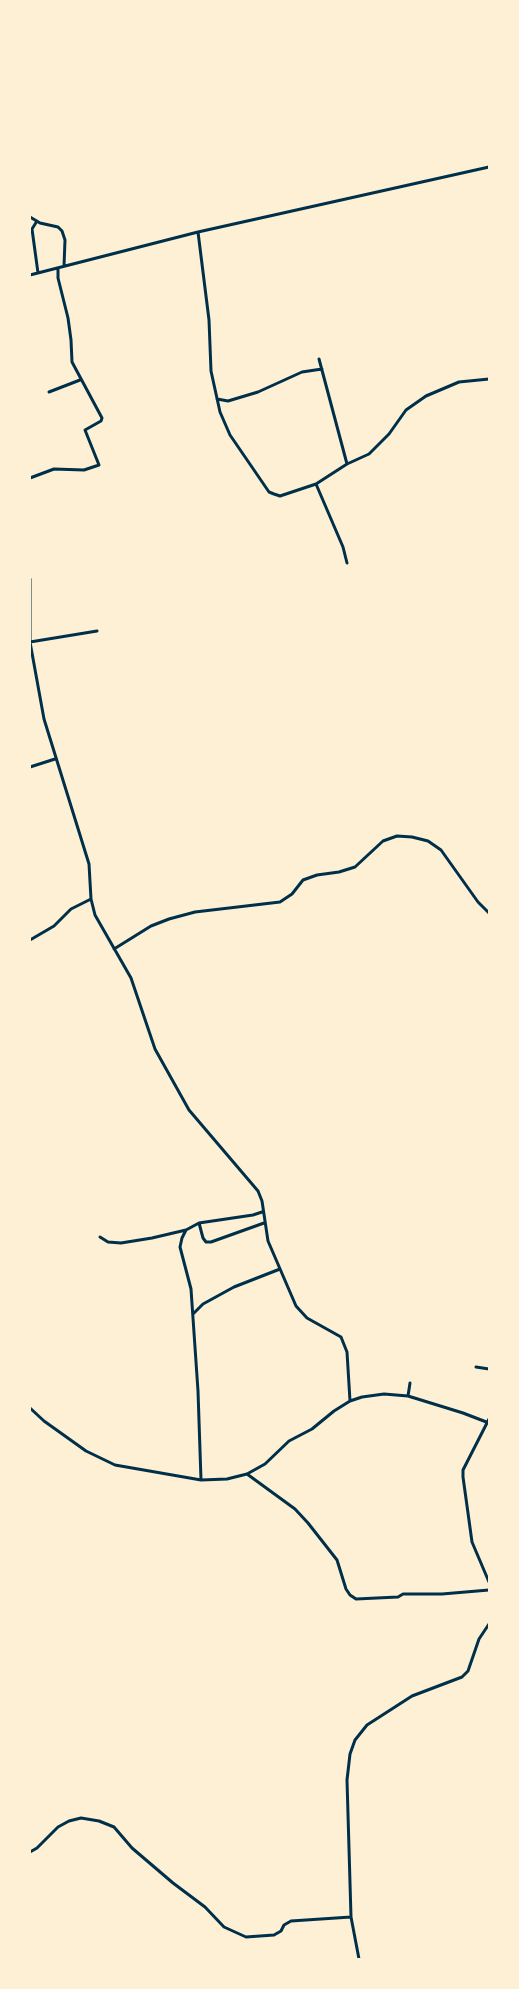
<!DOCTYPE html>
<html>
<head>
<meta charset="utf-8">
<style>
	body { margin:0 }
	#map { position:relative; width:519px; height:1989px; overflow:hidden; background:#fdf0d5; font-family:"Public Sans",sans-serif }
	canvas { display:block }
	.frame { position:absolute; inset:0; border:31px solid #fdf0d5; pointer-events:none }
</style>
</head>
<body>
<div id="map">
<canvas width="519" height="1989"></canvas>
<div class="frame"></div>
</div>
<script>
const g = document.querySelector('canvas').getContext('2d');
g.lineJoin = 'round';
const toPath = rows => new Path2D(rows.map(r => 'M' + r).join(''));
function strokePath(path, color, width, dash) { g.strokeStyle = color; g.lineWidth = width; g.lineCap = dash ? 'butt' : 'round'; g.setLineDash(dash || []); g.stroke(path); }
const minor = toPath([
	[30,217,40,223,58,227,62,231,65,240,64,266],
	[37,221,32,229,38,273],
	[198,232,209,320,211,371,220,412,230,435,269,492,274,494,280,496,316,484,347,464,369,454,389,434,406,410,426,396,459,382,489,379],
	[30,275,198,232,489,167],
	[319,359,347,464],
	[49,392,80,380],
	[217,399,228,401,258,392,302,372,322,369],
	[30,478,54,469,84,470,99,465,85,430,101,421,102,418,72,362,71,340,68,318,58,278,58,268],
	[316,484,343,547,347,563],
	[30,579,30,642,44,719,89,864,91,899,95,915,131,978,155,1049,189,1110,258,1191,262,1201,268,1241,296,1306,307,1318,341,1337,347,1352,350,1401],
	[30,642,97,631],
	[30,767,55,759],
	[30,940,54,926,71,909,91,899],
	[114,949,151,926,169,919,195,912,280,902,292,894,303,880,317,875,339,872,355,867,383,841,397,836,412,837,428,841,441,850,478,902,489,913],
	[199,1223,203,1238,206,1242,211,1242,264,1223],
	[100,1237,108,1242,121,1243,152,1238,186,1230],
	[193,1314,203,1304,234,1287,280,1269],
	[476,1367,489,1369],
	[408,1396,410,1383],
	[30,1408,44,1421,86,1451,115,1465,201,1480,227,1479,247,1474,265,1464,289,1441,312,1429,334,1411,350,1401,362,1397,384,1394,408,1396,463,1413,489,1423],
	[489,1419,463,1470,463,1477,472,1542,489,1582],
	[247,1474,295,1509,308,1523,337,1560,346,1589,350,1595,356,1599,398,1597,403,1594,442,1594,489,1590],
	[201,1480,198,1391,191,1289,180,1247,182,1238,186,1230,199,1223,253,1215,262,1212],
	[30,1852,37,1848,58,1827,69,1821,81,1818,99,1821,114,1827,132,1848,173,1883,205,1907,224,1927,246,1937,274,1935,281,1931,284,1925,291,1921,351,1917,347,1780,350,1754,355,1740,367,1725,412,1696,462,1677,468,1671,479,1639,489,1624],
	[351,1917,359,1959]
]);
strokePath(minor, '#003049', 3);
</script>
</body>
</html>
